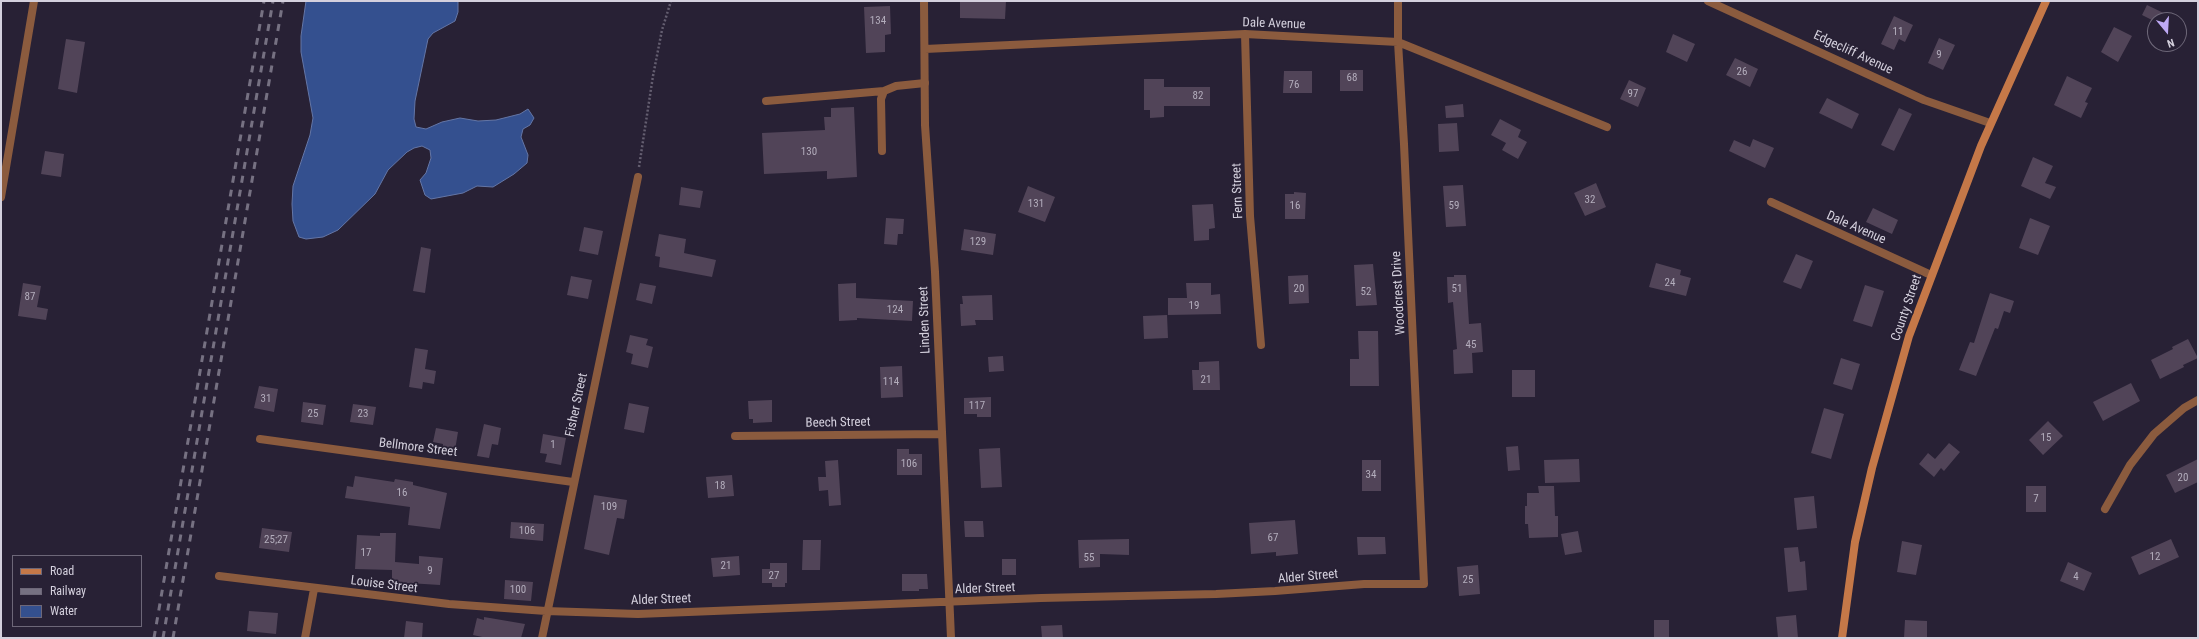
<!DOCTYPE html>
<html>
<head>
<meta charset="utf-8">
<style>
	body { margin:0 }
	#map { position:relative; width:2199px; height:639px; overflow:hidden; background:#282135; font-family:"Roboto Condensed",sans-serif }
	canvas { display:block }
	.frame { position:absolute; inset:0; border:2px solid #d4d0dd; pointer-events:none }
	.legend { position:absolute; left:12px; top:555px; width:130px; height:72px; box-sizing:border-box; background:#282135; border:1px solid #6d6778; margin:0; padding:5px 7px; list-style:none; font-size:12px; color:#d4d0dd }
	.legend li { display:flex; align-items:center; gap:8px; height:20px }
	.legend b { width:20px; border:1px solid #6d6778 }
	.north { position:absolute; left:2147px; top:12px; width:40px; height:40px; box-sizing:border-box; background:#282135; border:1px solid #6d6778; border-radius:50%; rotate:162deg; font-size:11px; font-weight:700; line-height:16px; text-align:center; color:#d4d0dd }
	.north::after { content:''; display:block; margin:auto; width:14px; height:18px; background:#bea9f4; clip-path:polygon(50% 0,100% 100%,50% 72%,0 100%) }
</style>
</head>
<body>
<div id="map">
<canvas width="2199" height="639"></canvas>
<div class="frame"></div>
<ul class="legend">
<li><b style="height:5px;background:#c57848"></b>Road</li>
<li><b style="height:5px;background:#767182"></b>Railway</li>
<li><b style="height:11px;background:#34508f"></b>Water</li>
</ul>
<div class="north">N</div>
</div>
<script>
const g = document.querySelector('canvas').getContext('2d');
g.lineJoin = 'round';
function fill(path, color) { g.fillStyle = color; g.fill(path, 'evenodd'); }
const toPath = rows => new Path2D(rows.map(r => 'M' + r).join(''));
function strokePath(path, color, width, dash) { g.strokeStyle = color; g.lineWidth = width; g.lineCap = dash ? 'butt' : 'round'; g.setLineDash(dash || []); g.stroke(path); }
function write(font, color, halo, rows, align = 'center') {
  g.font = font + ' "Roboto Condensed",sans-serif'; g.lineWidth = 3.5; g.setLineDash([]); g.textBaseline = 'middle'; g.strokeStyle = halo; g.fillStyle = color; for (const [text, x, y, turn = 0] of rows) {
    g.save(); g.translate(x, y); g.rotate((+turn || 0) * Math.PI / 180); g.textAlign = isNaN(turn) ? turn : align; if (halo) g.strokeText(text, 0, 0); g.fillText(text, 0, 0); g.restore();
  }
}
const water = toPath([
	[306,1,458,1,458,12,455,21,433,33,428,39,415,101,414,119,416,127,426,129,442,122,460,118,478,121,496,120,520,114,528,109,534,118,530,125,523,129,521,137,528,155,527,163,514,174,493,187,477,186,463,193,431,199,425,195,420,180,426,173,431,158,430,150,422,146,414,148,407,152,388,170,375,194,338,230,323,237,306,239,299,237,293,221,292,204,293,186,310,135,313,118,301,52,301,36,306,1]
]);
const building = toPath([
	[960,1,1006,1,1005,19,960,18],
	[2147,5,2178,20,2152,20,2142,15],
	[890,6,891,34,885,35,885,52,866,53,864,7],
	[1894,16,1913,25,1905,42,1899,39,1894,50,1881,44],
	[2114,27,2132,36,2118,62,2101,52],
	[1673,34,1695,44,1687,62,1666,52],
	[1939,38,1955,45,1943,70,1928,63],
	[66,39,85,42,77,93,58,89],
	[1735,58,1758,69,1750,87,1726,75],
	[1340,70,1363,70,1363,91,1340,91],
	[1284,71,1312,71,1312,93,1283,93],
	[2067,76,2092,88,2085,102,2088,103,2081,118,2054,105],
	[1144,79,1164,79,1164,87,1210,87,1210,106,1164,106,1164,117,1150,118,1150,110,1144,110],
	[1629,80,1646,88,1638,107,1620,99],
	[1827,98,1859,114,1852,129,1819,113],
	[1463,104,1464,117,1446,118,1445,106],
	[854,107,857,177,827,179,827,171,764,174,762,133,825,130,824,117,831,117,831,108],
	[1899,108,1912,114,1894,151,1881,145],
	[1500,119,1521,130,1518,137,1527,142,1518,159,1502,150,1506,143,1491,135],
	[1457,123,1459,151,1439,152,1438,124],
	[1753,139,1774,148,1765,168,1729,151,1734,140,1750,147],
	[45,151,64,154,61,177,41,174],
	[2033,157,2053,166,2045,183,2056,187,2050,199,2021,186],
	[1596,183,1606,207,1585,216,1574,193],
	[1463,185,1466,226,1446,227,1443,186],
	[1028,186,1055,197,1045,222,1018,212],
	[681,187,703,191,700,208,679,205],
	[1294,192,1306,193,1305,219,1285,219,1285,194,1294,194],
	[1213,204,1215,228,1209,229,1209,240,1194,241,1192,205],
	[1873,208,1898,220,1892,234,1866,222],
	[886,218,904,219,903,234,898,234,897,245,884,244],
	[2030,218,2050,226,2038,255,2019,248],
	[584,227,603,231,598,255,579,251],
	[964,229,996,234,993,255,961,250],
	[659,234,686,239,684,253,716,260,712,277,659,267,660,257,655,256],
	[421,247,431,249,425,293,413,291],
	[1796,254,1813,261,1801,289,1783,282],
	[1656,263,1681,270,1680,275,1691,278,1686,296,1649,287],
	[1373,264,1377,305,1356,306,1354,265],
	[1308,275,1309,303,1289,304,1288,276],
	[1454,275,1466,275,1469,324,1481,323,1483,352,1472,353,1473,373,1454,374,1453,350,1457,349,1453,302,1448,303,1447,277,1454,277],
	[571,276,592,280,588,299,567,295],
	[23,283,41,286,37,307,48,309,46,320,18,316],
	[640,283,656,286,652,304,636,300],
	[856,283,856,298,913,301,912,321,857,318,857,320,839,321,838,284],
	[1186,283,1211,283,1211,295,1220,294,1221,314,1168,315,1168,298,1187,298],
	[1865,285,1884,291,1872,327,1853,321],
	[1990,293,2014,301,2010,313,2004,311,1998,329,1995,328,1976,376,1959,370,1970,342,1974,343],
	[992,295,993,320,975,320,976,325,961,326,960,304,963,304,962,296],
	[1167,315,1168,338,1144,339,1143,316],
	[1358,331,1378,331,1379,386,1350,386,1350,359,1359,359],
	[630,335,648,339,646,345,653,347,648,368,631,364,633,354,626,352],
	[2188,339,2198,358,2183,365,2184,367,2160,379,2151,360,2173,349,2172,347],
	[415,348,428,350,425,369,436,371,434,384,423,382,422,389,409,387],
	[1003,356,1004,371,989,372,988,357],
	[1841,358,1860,364,1852,390,1833,384],
	[1219,361,1220,390,1193,390,1192,370,1199,370,1199,362],
	[902,366,903,397,881,398,880,367],
	[1512,370,1535,370,1535,397,1512,397],
	[2131,383,2140,401,2103,421,2093,402],
	[259,386,278,389,274,412,254,408],
	[991,397,991,417,977,417,977,414,964,414,964,398],
	[772,400,772,422,753,423,753,419,749,419,748,401],
	[303,402,326,405,323,425,301,422],
	[629,403,649,407,644,433,624,429],
	[353,404,376,407,373,425,350,422],
	[1824,408,1844,414,1831,459,1811,453],
	[2048,421,2063,436,2043,455,2029,440],
	[484,424,501,428,498,445,492,444,489,458,477,456],
	[436,428,458,432,454,456,442,454,443,444,433,442],
	[543,434,566,438,561,465,545,462,547,454,540,453],
	[1949,443,1960,452,1944,471,1941,468,1934,477,1919,464,1928,453,1935,459],
	[1518,446,1520,470,1508,471,1506,447],
	[1000,448,1002,487,981,488,979,449],
	[897,449,909,449,909,454,922,454,922,475,897,475],
	[1579,459,1580,482,1545,483,1544,460],
	[2198,459,2198,482,2175,493,2166,475],
	[838,460,841,505,829,506,828,490,819,491,818,477,826,477,825,461],
	[1362,460,1381,460,1381,491,1362,491],
	[732,475,734,496,708,498,706,477],
	[355,476,394,482,395,479,413,482,413,485,447,493,440,529,408,525,410,507,345,498,347,486,353,487],
	[1538,486,1554,486,1555,516,1558,516,1558,537,1529,538,1528,524,1525,524,1525,506,1527,506,1527,493,1539,493],
	[2026,486,2046,486,2046,512,2026,512],
	[594,495,627,500,624,519,617,518,609,555,584,549],
	[1814,496,1817,528,1797,530,1794,498],
	[1295,520,1298,554,1276,556,1276,552,1251,554,1249,523],
	[964,521,983,521,984,537,965,537],
	[511,522,544,524,543,541,510,538],
	[262,528,292,532,289,552,259,548],
	[1578,531,1582,552,1565,555,1561,534],
	[380,533,396,533,395,562,419,564,419,556,443,558,440,585,392,582,392,570,355,569,357,535,380,536],
	[1357,537,1385,537,1386,554,1358,555],
	[1129,539,1129,555,1100,554,1100,567,1079,568,1078,540],
	[2171,539,2179,557,2139,575,2131,557],
	[803,540,821,540,820,570,802,570],
	[1902,541,1922,545,1916,575,1897,572],
	[1798,547,1800,562,1805,561,1807,590,1788,592,1784,548],
	[739,556,740,575,713,577,711,558],
	[1002,559,1016,559,1016,575,1002,575],
	[2068,562,2092,573,2084,591,2060,581],
	[770,563,787,563,787,583,785,583,785,587,772,587,772,583,762,583,762,569,770,569],
	[1478,565,1480,594,1459,596,1457,567],
	[902,574,927,574,928,589,919,589,919,591,902,591],
	[505,580,533,582,531,601,504,599],
	[249,611,278,613,276,634,247,631],
	[1796,615,1798,638,1778,638,1776,617],
	[484,617,525,624,521,638,487,638,473,635,477,618,484,620],
	[1654,620,1669,620,1669,638,1654,638],
	[1905,620,1927,621,1927,638,1904,638],
	[406,621,423,623,422,638,404,638],
	[1062,625,1063,638,1042,638,1041,626]
]);
const path = toPath([
	[639,167,653,76,662,30,671,1]
]);
const service = toPath([
	[766,101,884,91],
	[882,151,881,99,884,91,896,86,925,83]
]);
const minor = toPath([
	[924,1,925,125,935,272,951,638],
	[1708,1,1924,100,1990,123],
	[1245,34,1250,216,1261,345],
	[925,49,1245,34,1398,42,1607,127],
	[1,197,34,1],
	[1771,202,1931,275],
	[735,436,941,434],
	[260,439,573,482],
	[2105,509,2130,465,2154,434,2184,408,2198,400],
	[219,576,449,604,546,611,638,614,1041,598,1216,594,1275,591,1364,584,1424,584,1404,144,1398,42,1398,1],
	[305,638,314,589],
	[542,638,638,177]
]);
const secondary = toPath([
	[1842,638,1855,542,1872,468,1909,336,1981,146,2046,1]
]);
const rail = toPath([
	[154,638,264,1],
	[163,638,273,1],
	[173,638,283,1]
]);
const numberNames = [
	["134",878,21],
	["11",1898,32],
	["9",1939,55],
	["26",1742,72],
	["68",1352,78],
	["76",1294,85],
	["97",1633,94],
	["82",1198,96],
	["130",809,152],
	["32",1590,200],
	["131",1036,204],
	["16",1295,206],
	["59",1454,206],
	["129",978,242],
	["24",1670,283],
	["20",1299,289],
	["51",1457,289],
	["52",1366,292],
	["87",30,297],
	["19",1194,306],
	["124",895,310],
	["45",1471,345],
	["21",1206,380],
	["114",891,382],
	["31",266,399],
	["117",977,406],
	["25",313,414],
	["23",363,414],
	["15",2046,438],
	["1",553,445],
	["106",909,464],
	["34",1371,475],
	["20",2183,478],
	["18",720,486],
	["16",402,493],
	["7",2036,499],
	["109",609,507],
	["106",527,531],
	["67",1273,538],
	["25;27",276,540],
	["17",366,553],
	["12",2155,557],
	["55",1089,558],
	["21",726,566],
	["9",430,571],
	["27",774,576],
	["4",2076,577],
	["25",1468,580],
	["100",518,590]
];
const streetNames = [
	["Dale Avenue",1274,24,2],
	["Edgecliff Avenue",1853,53,25],
	["Fern Street",1238,191,-92],
	["Dale Avenue",1856,228,24],
	["Woodcrest Drive",1399,293,-93],
	["County Street",1907,308,-71],
	["Linden Street",925,320,-92],
	["Fisher Street",577,405,-78],
	["Beech Street",838,423,-1],
	["Bellmore Street",418,448,7],
	["Alder Street",1308,577,-5],
	["Louise Street",384,585,7],
	["Alder Street",985,589,-2],
	["Alder Street",661,600,-2]
];
fill(water, '#34508f');
strokePath(water, '#6476a6', 1);
fill(building, '#514458');
strokePath(path, '#645e70', 2.5, [2, 2]);
strokePath(service, '#8b5b3e', 8);
strokePath(minor, '#8b5b3e', 8);
strokePath(secondary, '#c57848', 8);
strokePath(rail, '#767182', 3, [7, 7]);
write('11px', '#b3adbc', null, numberNames);
write('13px', '#d4d0dd', '#282135', streetNames);
</script>
</body>
</html>
